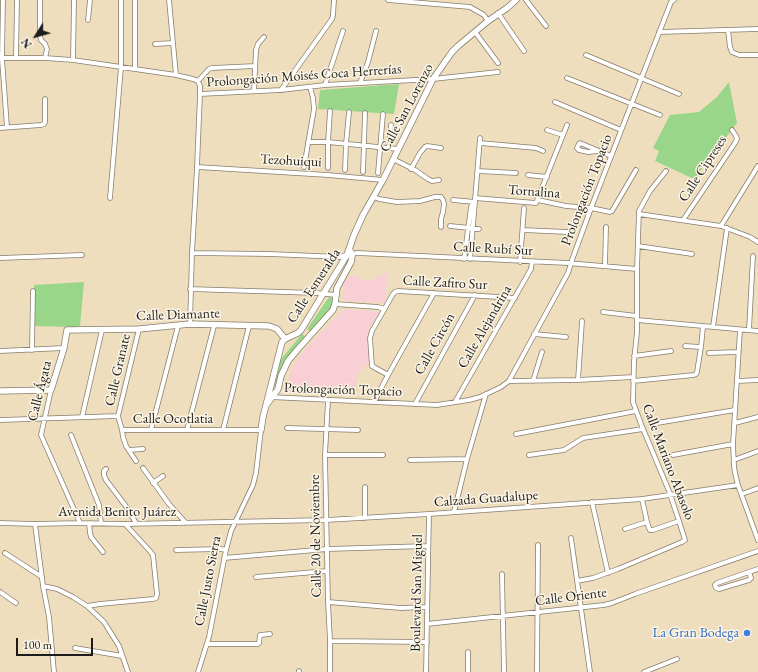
<!DOCTYPE html>
<html>
<head>
<meta charset="utf-8">
<style>
	body { margin:0 }
	#map { position:relative; width:758px; height:672px; overflow:hidden; background:#efdebd; font-family:"EB Garamond",serif }
	canvas { display:block }
	.north { position:absolute; left:16px; top:16px; width:40px; height:40px; -webkit-text-stroke:3px #fcf5e5; paint-order:stroke; rotate:233deg; font-size:11px; font-weight:700; line-height:16px; text-align:center; color:#1c1c1c }
	.north::after { content:''; display:block; margin:auto; width:14px; height:18px; background:#1c1c1c; clip-path:polygon(50% 0,100% 100%,50% 72%,0 100%) }
	.scale { position:absolute; left:16px; top:638px; width:77px; height:18px; box-sizing:border-box; border:2px solid #1c1c1c; border-top:0; padding-left:5px; font-size:12px; line-height:14px; white-space:nowrap; color:#1c1c1c; -webkit-text-stroke:3px #fcf5e5; paint-order:stroke }
</style>
</head>
<body>
<div id="map">
<canvas width="758" height="672"></canvas>
<div class="north">N</div>
<div class="scale">100 m</div>
</div>
<script>
const g = document.querySelector('canvas').getContext('2d');
g.lineJoin = 'round';
function fill(path, color) { g.fillStyle = color; g.fill(path, 'evenodd'); }
const toPath = rows => new Path2D(rows.map(r => 'M' + r).join(''));
function strokePath(path, color, width, dash) { g.strokeStyle = color; g.lineWidth = width; g.lineCap = dash ? 'butt' : 'round'; g.setLineDash(dash || []); g.stroke(path); }
function write(font, color, halo, rows, align = 'center') {
  g.font = font + ' "EB Garamond",serif'; g.lineWidth = 3; g.setLineDash([]); g.textBaseline = 'middle'; g.strokeStyle = halo; g.fillStyle = color; for (const [text, x, y, turn = 0] of rows) {
    g.save(); g.translate(x, y); g.rotate((+turn || 0) * Math.PI / 180); g.textAlign = isNaN(turn) ? turn : align; if (halo) g.strokeText(text, 0, 0); g.fillText(text, 0, 0); g.restore();
  }
}
const built = toPath([
	[388,272,385,303,343,301,344,282,352,275,368,281],
	[343,309,380,312,370,326,369,362,357,374,355,395,284,392,294,363,300,355]
]);
const green = toPath([
	[729,82,737,123,694,179,655,161,659,151,653,148,670,115,699,112,717,97],
	[399,84,394,114,318,109,320,90],
	[84,282,80,326,72,327,33,326,34,285],
	[329,297,335,299,335,305,312,333,307,329],
	[302,334,308,338,286,365,274,387,281,359]
]);
const minor = toPath([
	[3,0,2,59,7,127],
	[40,0,40,36,41,40,45,44,47,49,45,58],
	[135,0,135,69],
	[169,0,176,75],
	[388,0,470,7,484,15,488,21],
	[526,0,546,26],
	[498,13,524,51],
	[88,20,90,0],
	[728,30,730,47,732,52,739,55,758,55],
	[475,32,498,63],
	[659,32,758,29],
	[155,44,173,43],
	[586,55,679,94],
	[0,58,45,58,73,60,176,75,193,79,198,81,200,86,200,94,197,167,192,253,190,324],
	[16,58,17,0],
	[73,60,74,0],
	[567,78,660,115],
	[198,81,209,69,212,68,255,66],
	[360,83,368,62,376,31],
	[325,85,343,31],
	[281,90,332,19,333,15,334,0],
	[254,91,256,50,258,44,264,37],
	[200,94,281,90,325,85,433,79,498,72],
	[555,102,621,130],
	[0,128,41,125,44,124,45,122,45,99],
	[547,130,563,135],
	[308,142,328,142,398,149],
	[480,143,536,148,543,151],
	[389,148,391,125],
	[599,151,588,152,579,150,577,148,579,144,580,143,611,156],
	[393,159,415,170,428,179,432,181,439,180],
	[197,167,328,175,383,180],
	[304,167,314,109,313,98,310,87],
	[328,168,328,142,330,111],
	[411,169,420,153,425,147,427,146,441,148],
	[345,170,346,144,349,112],
	[478,171,516,173],
	[363,172,365,113],
	[378,173,383,114],
	[528,175,547,177],
	[374,197,379,199,397,202,420,201,435,197,441,197,443,200,444,204,443,212,441,219,441,227],
	[110,198,121,67,121,0],
	[475,198,536,203,567,125],
	[453,200,475,202],
	[538,200,566,206,591,208,610,212,612,211,636,170],
	[639,214,721,226,750,237,758,242],
	[683,220,735,143,737,139,736,136,732,130],
	[450,226,479,229],
	[721,226,758,166],
	[523,230,567,232],
	[638,246,692,254],
	[192,253,270,254,340,257,349,254,358,253,568,263,637,269],
	[0,258,82,255],
	[464,259,471,207,475,200],
	[470,259,475,202,475,200,480,138],
	[520,262,524,208],
	[605,266,606,227],
	[190,289,316,293,336,295],
	[335,304,378,307,384,309],
	[603,312,637,316],
	[637,320,758,331],
	[713,327,727,228],
	[740,330,733,444,734,466,735,473,738,485,758,540],
	[749,330,753,256],
	[534,334,566,337],
	[685,346,701,347],
	[32,350,33,291],
	[0,351,64,348],
	[709,353,738,352],
	[634,356,671,351],
	[388,375,372,366,370,338,372,331,393,294,395,292,398,291,515,298],
	[578,380,582,321],
	[509,381,578,380,633,377],
	[533,381,542,352],
	[633,381,694,375,696,374,697,372,701,347,703,327],
	[737,381,758,380],
	[51,390,41,435,80,523],
	[270,397,437,405,469,400,480,397,501,387,509,381,568,273,572,260,591,208,671,2,674,0],
	[328,400,325,455,328,602,330,641,330,672],
	[374,402,388,375,434,293],
	[455,402,531,269,532,262],
	[415,404,475,295],
	[82,417,102,330],
	[0,420,118,416],
	[735,423,758,417],
	[651,424,735,410],
	[287,428,358,430],
	[122,430,261,430,256,473,253,485,231,531,226,550,209,637,198,672],
	[151,430,178,326],
	[187,430,214,326],
	[223,430,249,326],
	[516,434,636,411],
	[71,435,99,505,101,523],
	[129,450,143,449],
	[325,455,383,455],
	[529,455,564,450,583,438,643,429],
	[673,455,733,444],
	[410,460,467,459],
	[734,460,758,451],
	[136,461,126,446,123,437,122,430,118,416,139,329],
	[143,468,169,504,185,522],
	[106,469,104,471,104,475,106,480,125,505,136,523],
	[153,483,163,476],
	[742,494,758,488],
	[642,499,647,522,649,528,650,530,653,530,679,521],
	[592,502,608,573],
	[454,512,467,459,486,394],
	[365,518,365,487],
	[0,523,35,524,80,523,125,524,326,520,429,514,642,499,738,485],
	[89,523,90,533,91,537,103,552],
	[35,524,43,586,49,617,54,672],
	[625,529,647,522],
	[571,538,590,672],
	[176,550,221,549,226,550],
	[5,553,42,577],
	[224,558,327,549,428,546],
	[749,572,751,578,749,580,719,589,716,588,715,585,717,583,749,572,758,569],
	[502,574,504,672],
	[256,577,327,571],
	[577,581,593,578,618,569,682,542,685,540,679,521,669,491,641,424,633,402,634,361,637,332,637,269,639,211,650,191,666,171],
	[43,586,57,589,73,597,87,606,104,622,119,646,128,672],
	[0,592,16,603],
	[328,602,401,608,427,607],
	[87,606,100,604,153,599,156,598,157,594,153,555,149,550,125,524],
	[427,624,604,605,612,603,635,594,758,551],
	[330,641,427,642],
	[207,644,258,644,259,643,260,635,270,634],
	[75,648,122,656],
	[468,652,468,672],
	[299,671,299,672],
	[426,672,429,514],
	[537,672,538,545],
	[644,672,677,659]
]);
const tertiary = toPath([
	[0,391,51,390,64,348,67,330,139,329,190,324,269,326,277,329,285,339],
	[267,404,278,389,281,376,288,361,298,349,333,310,335,304,337,288,351,262,352,256,350,250],
	[261,430,263,417,282,342,285,339,298,333,301,330,347,255,354,235,363,215,383,180,433,79,452,52,458,46,488,21,507,8,516,0]
]);
const markers = [
	[747,633,4,"#3f7fe0"]
];
const streetNames = [
	["Prolongación Moisés Coca Herrerías",304,76,-4],
	["Calle San Lorenzo",407,108,-62],
	["Tezohuiqui",291,161,3],
	["Calle Cipreses",703,169,-57],
	["Prolongación Topacio",587,190,-69],
	["Tornalina",534,192,4],
	["Calle Rubí Sur",493,249,3],
	["Calle Zafiro Sur",445,283,3],
	["Calle Esmeralda",314,286,-57],
	["Calle Diamante",178,315,-2],
	["Calle Alejandrina",485,327,-60],
	["Calle Circón",435,344,-61],
	["Calle Granate",118,370,-77],
	["Prolongación Topacio",343,390,2],
	["Calle Ágata",40,391,-76],
	["Calle Ocotlatia",173,419],
	["Calle Mariano Abasolo",668,462,69],
	["Calzada Guadalupe",486,499,-4],
	["Avenida Benito Juárez",117,512],
	["Calle 20 de Noviembre",316,536,-91],
	["Calle Justo Sierra",208,581,-79],
	["Boulevard San Miguel",417,593,-89],
	["Calle Oriente",571,597,-7]
];
const shopNames = [
	["La Gran Bodega",739,633]
];
fill(built, '#f7cfd4');
fill(green, '#99d68a');
strokePath(minor, '#867d6c', 5.5);
strokePath(tertiary, '#867d6c', 7);
strokePath(minor, '#fff', 4);
strokePath(tertiary, '#fff', 5.5);
for (const [x, y, r, color] of markers) { const dot = new Path2D(); dot.arc(x, y, r, 0, 2 * Math.PI); g.fillStyle = color; g.fill(dot); strokePath(dot, '#fcf5e5', 1.5); }
write('14px', '#1c1c1c', '#fcf5e5', streetNames);
write('14px', '#366cbe', '#fcf5e5', shopNames, 'right');
</script>
</body>
</html>
